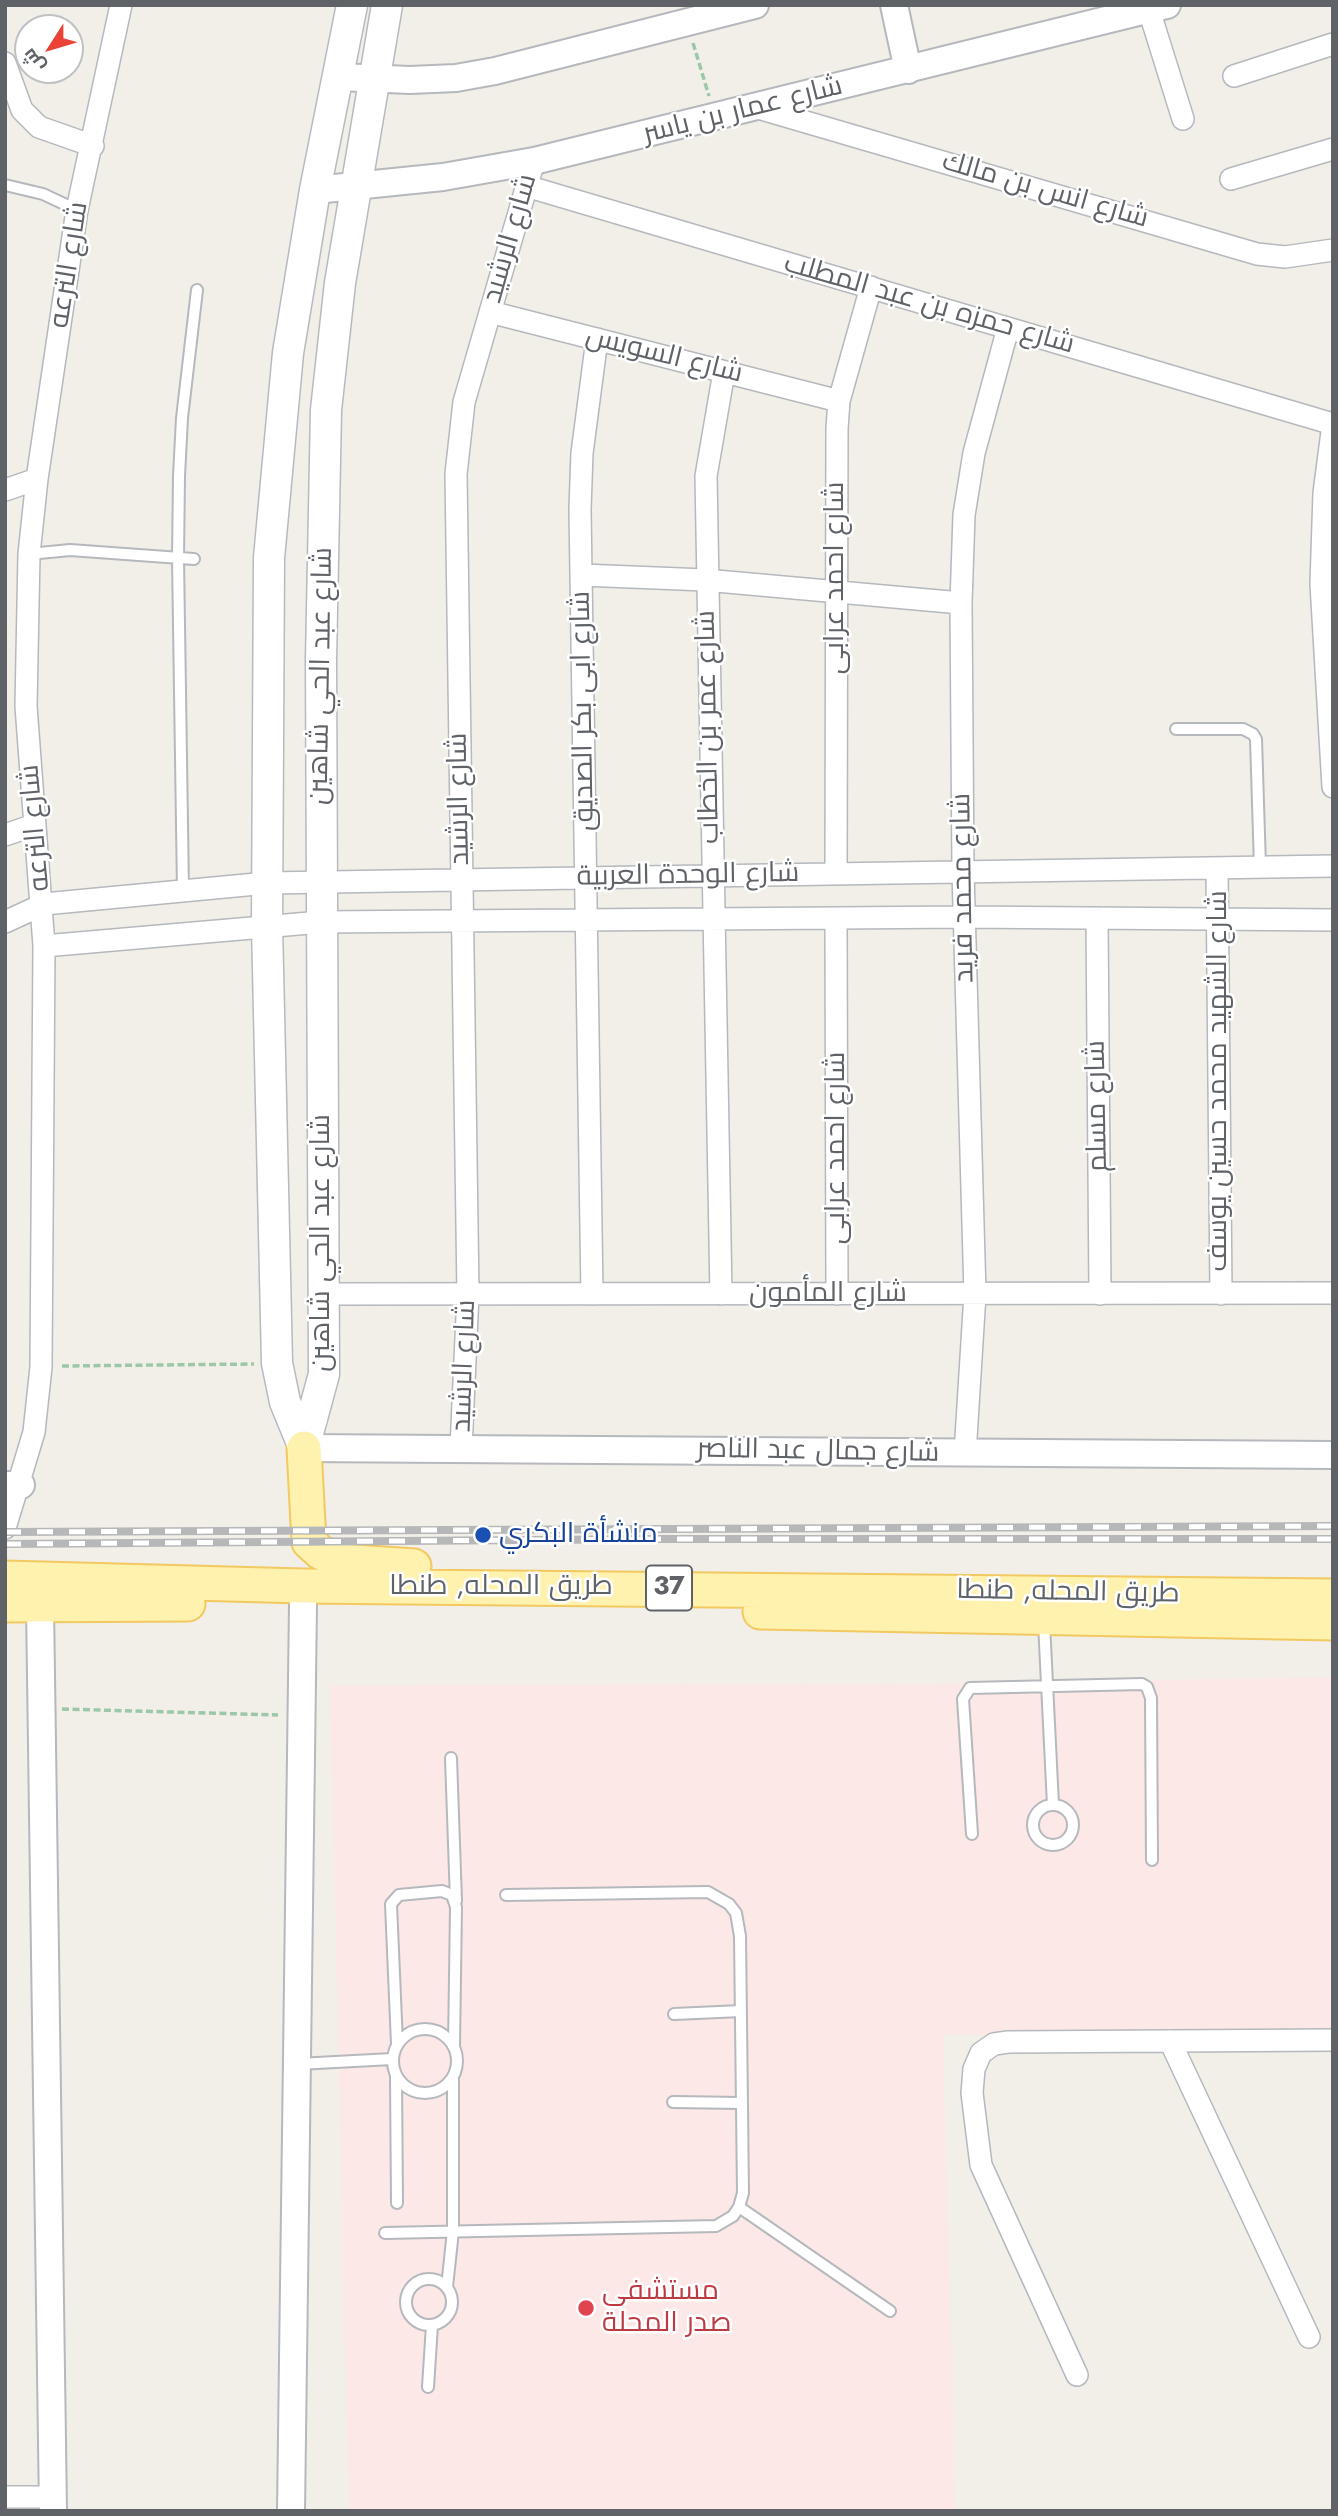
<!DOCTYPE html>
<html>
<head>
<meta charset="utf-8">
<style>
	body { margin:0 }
	#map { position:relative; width:1338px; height:2516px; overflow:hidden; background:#f1efe8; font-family:Jost,Cairo,sans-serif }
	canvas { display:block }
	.frame { position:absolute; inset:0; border:7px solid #5f6368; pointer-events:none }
	.north { position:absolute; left:14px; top:14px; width:70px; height:70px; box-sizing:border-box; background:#fff; border:2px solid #bfc1c3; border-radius:50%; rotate:233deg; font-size:19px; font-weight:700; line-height:28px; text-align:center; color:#5f6368 }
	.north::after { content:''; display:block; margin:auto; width:24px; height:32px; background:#ea4335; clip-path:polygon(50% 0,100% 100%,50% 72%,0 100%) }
</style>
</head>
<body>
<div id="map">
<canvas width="1338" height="2516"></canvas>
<div class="frame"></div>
<div class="north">ش</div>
</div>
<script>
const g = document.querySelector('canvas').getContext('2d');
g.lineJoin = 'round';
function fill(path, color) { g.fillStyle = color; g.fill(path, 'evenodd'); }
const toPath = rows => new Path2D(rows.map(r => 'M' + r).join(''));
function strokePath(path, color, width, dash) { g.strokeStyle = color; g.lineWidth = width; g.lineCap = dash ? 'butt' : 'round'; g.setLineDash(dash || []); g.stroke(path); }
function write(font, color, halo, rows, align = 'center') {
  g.font = font + ' Jost,Cairo,sans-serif'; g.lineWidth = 5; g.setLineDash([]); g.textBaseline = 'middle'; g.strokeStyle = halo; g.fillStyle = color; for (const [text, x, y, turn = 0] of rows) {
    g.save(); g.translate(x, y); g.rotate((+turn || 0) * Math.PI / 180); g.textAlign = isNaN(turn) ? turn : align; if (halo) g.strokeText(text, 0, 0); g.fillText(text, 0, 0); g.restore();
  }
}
const medical = toPath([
	[1333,1677,1333,2034,943,2035,955,2511,349,2511,330,1685,934,1684]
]);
const path = toPath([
	[693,43,709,96],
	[62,1366,254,1364],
	[62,1709,278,1715]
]);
const service = toPath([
	[5,185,43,194,77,210],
	[29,554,70,550,194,559],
	[1176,729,1243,729,1253,734,1256,739,1260,867],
	[183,891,178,558,179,476,182,418,197,290],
	[1044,1623,1053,1805],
	[451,1758,456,1901],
	'1033 1825a20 20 0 1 1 40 0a20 20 0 1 1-40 0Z',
	[972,1834,963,1699,970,1688,1142,1684,1147,1687,1151,1698,1152,1860],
	[674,2014,741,2011],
	'393 2061a32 32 0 1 1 64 0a32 32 0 1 1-64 0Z',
	[397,2044,391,1904,399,1895,442,1891,452,1895,456,1907,454,2046],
	[298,2064,392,2059],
	[396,2077,397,2203],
	[673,2102,741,2103],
	[739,2207,890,2311],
	[385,2233,716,2226,733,2216,739,2207,743,2193,740,1936,736,1913,729,1904,708,1892,506,1895],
	'406 2302a23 23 0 1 1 46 0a23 23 0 1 1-46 0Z',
	[447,2287,453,2231,453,2079],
	[428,2387,432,2325]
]);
const minor = toPath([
	[1149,10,1183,119],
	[5,63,22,110,39,127,93,146],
	[1234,76,1333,44],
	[758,108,1257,254,1285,257,1333,250],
	[1231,179,1333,149],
	[526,186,1333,424],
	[490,312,839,401],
	[1333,424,1324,493,1321,584,1333,787],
	[5,490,37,479],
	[582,575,705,580,961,603],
	[5,835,34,825],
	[1217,868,1221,1294],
	[836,874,837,428,839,401,871,287],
	[836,918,837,1294],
	[1097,918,1100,1294],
	[5,922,44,904,267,883,1333,866],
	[44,946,321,922,964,917,1333,920],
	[323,1294,1333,1293],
	[592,1294,580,509,582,453,597,339],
	[721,1294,706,476,724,372],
	[461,1448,468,1294,456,474,464,402,534,161],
	[965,1454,975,1294,963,872,961,603,964,515,974,453,1008,328],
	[5,1528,34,1432,41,1367,44,946,26,706,29,554,37,479,77,210,121,5],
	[1170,2041,1309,2337],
	[1077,2375,981,2165,972,2093,974,2069,981,2053,994,2044,1008,2042,1333,2040],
	[5,2497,53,2497]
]);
const tertiary = toPath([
	[894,5,908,70],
	[339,77,410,80,456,78,495,71,755,5],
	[315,190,443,177,534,161,1167,5],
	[304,1448,1333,1455],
	[5,1485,21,1485],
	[40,1605,53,2511],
	[291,2511,303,1604]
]);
const secondary = toPath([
	[304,1448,285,1402,277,1363,267,925,269,558,288,353,315,190,352,5],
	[304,1448,324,1374,321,660,326,410,340,283,387,5]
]);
const primary = toPath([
	[304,1448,309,1542,320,1552,339,1561,414,1566],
	[5,1578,303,1586,1333,1596],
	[5,1605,188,1604],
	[760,1612,1333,1623]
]);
const rail = toPath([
	[5,1532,1333,1526],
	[5,1544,663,1539,1333,1539]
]);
const markers = [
	[483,1535,9,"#1a4fb4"],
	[586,2308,9,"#e0444e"]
];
const shields = [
	[669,1588,46]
];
const shieldNames = [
	["37",669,1588]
];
const streetNames = [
	["شارع عمار بن ياسر",743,111,-14],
	["شارع انس بن مالك",1045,191,16],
	["شارع الرشيد",511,239,-74],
	["شارع الترعه",70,265,-81],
	["شارع حمزه بن عبد المطلب",929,305,16],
	["شارع السويس",664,356,14],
	["شارع احمد عرابى",836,578,-90],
	["شارع عبد الحي شاهين",322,676,-89],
	["شارع ابى بكر الصديق",584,711,-91],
	["شارع عمر بن الخطاب",709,727,-91],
	["شارع الرشيد",460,799,-91],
	["شارع الترعه",36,828,-95],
	["شارع الوحدة العربية",688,876,-1],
	["شارع محمد فريد",964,888,-91],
	["شارع الشهيد محمد حسين يوسف",1219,1081,-90],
	["شارع مسلم",1098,1106,-91],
	["شارع احمد عرابى",837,1148,-90],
	["شارع عبد الحي شاهين",322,1243,-90],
	["شارع المأمون",828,1294],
	["شارع الرشيد",465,1366,-88],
	["شارع جمال عبد الناصر",818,1452,1],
	["طريق المحله, طنطا",501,1587],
	["طريق المحله, طنطا",1068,1593,1]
];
const transitNames = [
	["منشأة البكري",499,1535]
];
const healthNames = [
	["مستشفى",602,2292],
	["صدر المحلة",602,2324]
];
fill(medical, '#fce8e6');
strokePath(service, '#b5b8bc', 14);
strokePath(minor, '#b5b8bc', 24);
strokePath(tertiary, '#b5b8bc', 30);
strokePath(secondary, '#b6babf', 33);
strokePath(primary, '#f2c960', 37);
strokePath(path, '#9cc7a9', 3.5, [7, 3.5]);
strokePath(service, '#fff', 10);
strokePath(minor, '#fff', 21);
strokePath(tertiary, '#fff', 26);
strokePath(secondary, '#fff', 30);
strokePath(primary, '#fff2af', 33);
strokePath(rail, '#b6b7b8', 8);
strokePath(rail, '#fff', 5, [16]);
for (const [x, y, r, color] of markers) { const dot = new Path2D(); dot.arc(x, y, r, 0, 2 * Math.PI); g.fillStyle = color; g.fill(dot); strokePath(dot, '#fff', 2.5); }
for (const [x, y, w] of shields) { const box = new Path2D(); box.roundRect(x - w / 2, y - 22.5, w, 45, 5); g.fillStyle = '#fff'; g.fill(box); strokePath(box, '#5f6368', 2); }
write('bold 26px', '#5f6368', null, shieldNames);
write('28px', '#5f6368', '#fff', streetNames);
write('28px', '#164399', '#fff', transitNames, 'left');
write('28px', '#be3a42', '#fff', healthNames, 'left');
</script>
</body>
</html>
